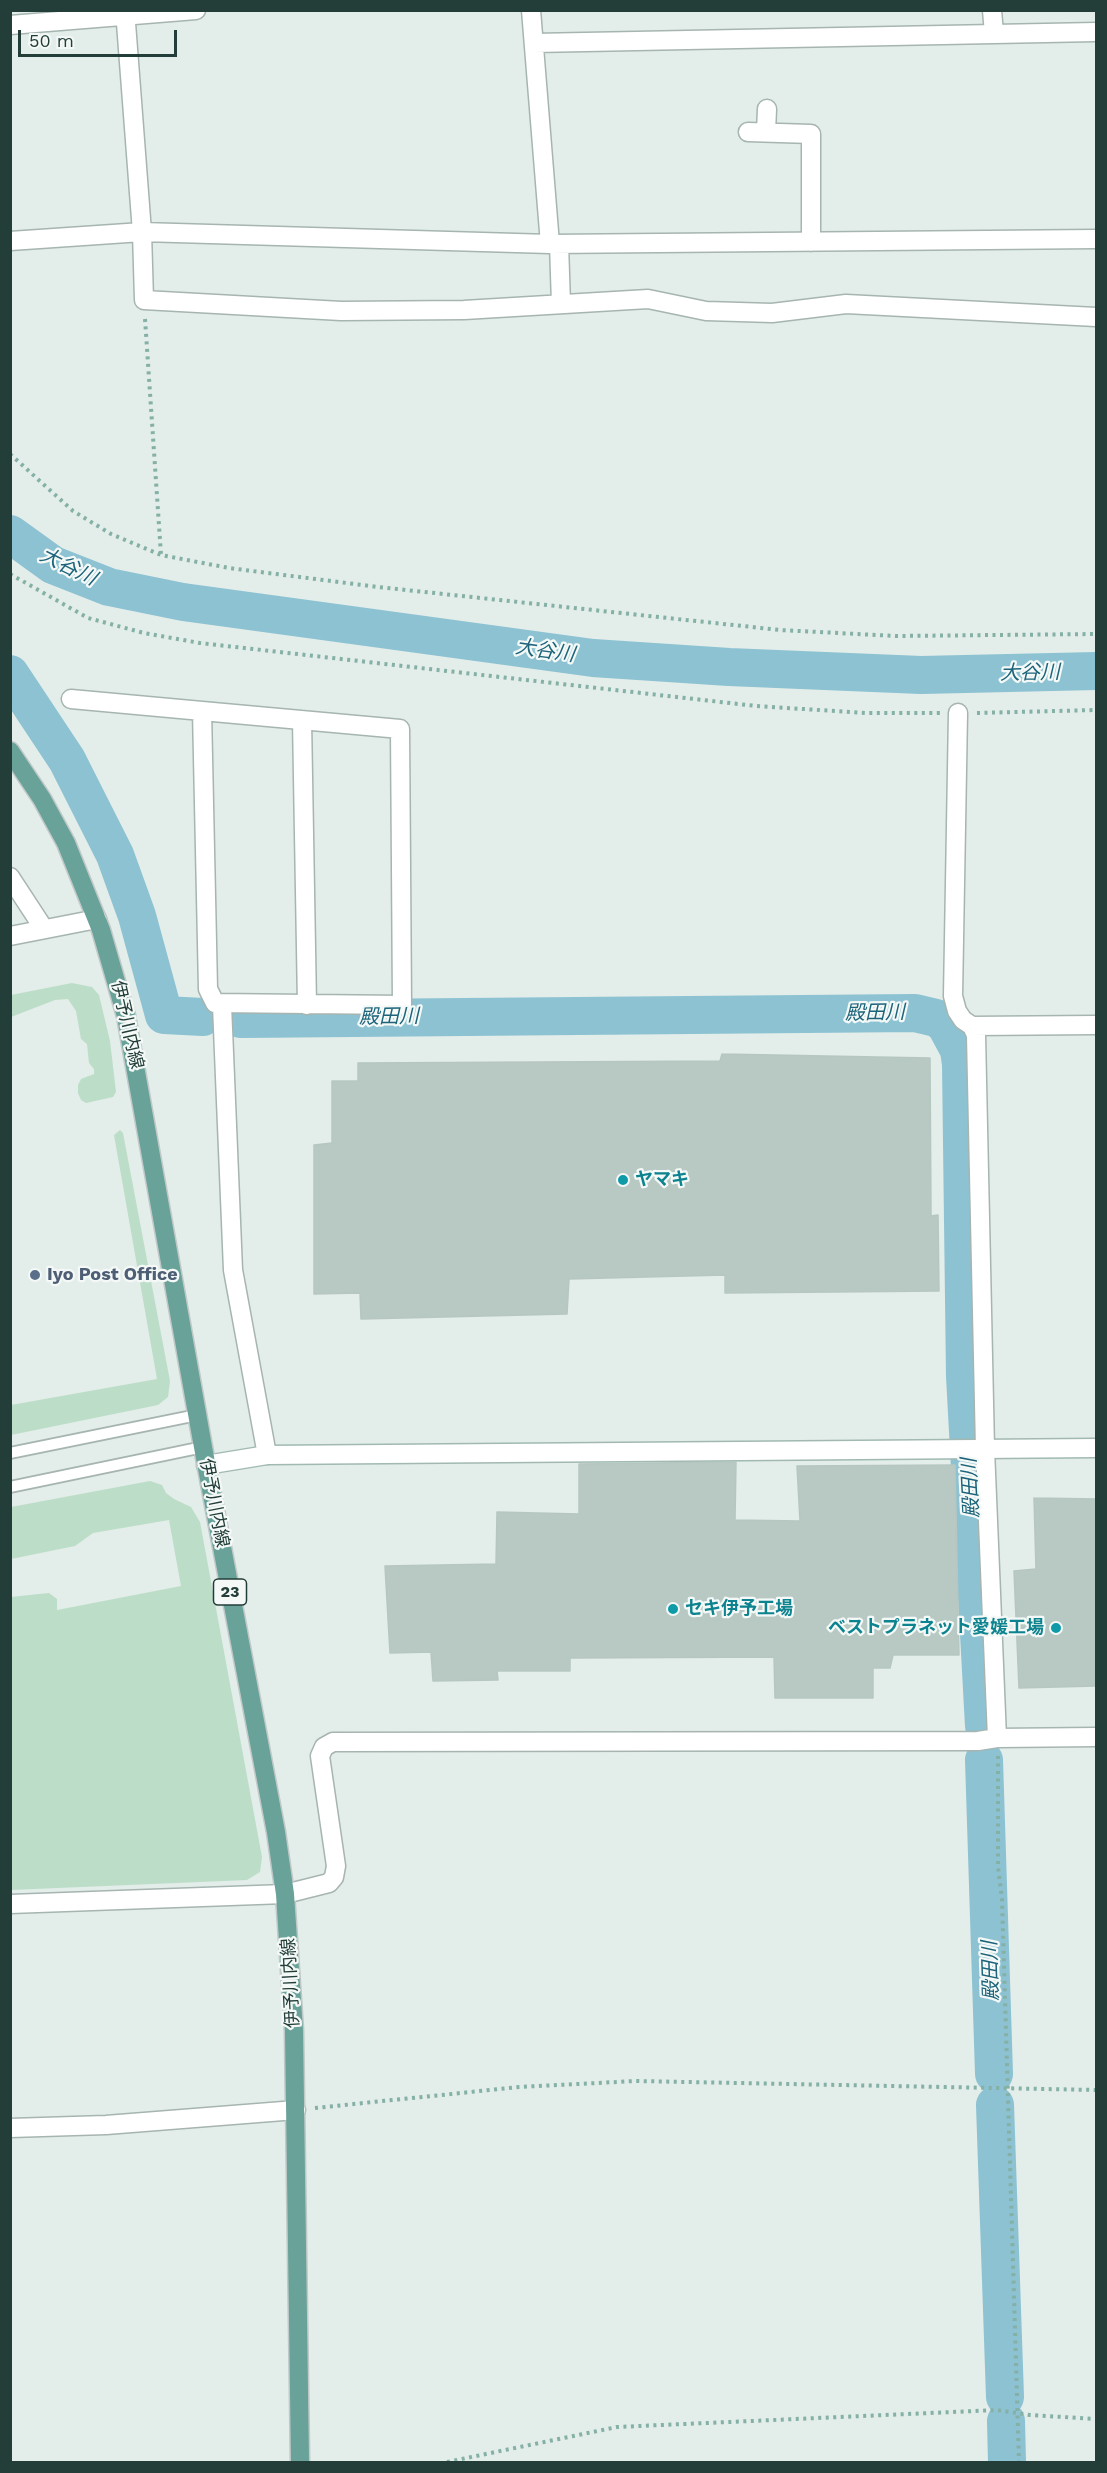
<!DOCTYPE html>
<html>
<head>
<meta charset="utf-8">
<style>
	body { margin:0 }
	#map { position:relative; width:1107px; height:2473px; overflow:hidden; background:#e3ede9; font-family:"Work Sans",sans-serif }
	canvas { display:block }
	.frame { position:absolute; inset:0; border:12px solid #233e39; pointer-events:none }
	.scale { position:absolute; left:18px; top:30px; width:159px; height:27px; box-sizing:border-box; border:3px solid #233e39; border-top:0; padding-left:8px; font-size:18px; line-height:21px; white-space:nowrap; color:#233e39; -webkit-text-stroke:4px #f4f9f7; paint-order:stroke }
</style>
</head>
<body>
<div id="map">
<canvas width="1107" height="2473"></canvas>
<div class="frame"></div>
<div class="scale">50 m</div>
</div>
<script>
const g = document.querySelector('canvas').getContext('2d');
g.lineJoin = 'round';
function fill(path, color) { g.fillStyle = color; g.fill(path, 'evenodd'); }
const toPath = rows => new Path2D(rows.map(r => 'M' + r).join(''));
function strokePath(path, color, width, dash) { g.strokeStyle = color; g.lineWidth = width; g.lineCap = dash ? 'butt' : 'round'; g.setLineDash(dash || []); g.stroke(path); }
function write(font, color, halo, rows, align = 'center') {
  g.font = font + ' "Work Sans","Noto Sans JP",sans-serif'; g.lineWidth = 4.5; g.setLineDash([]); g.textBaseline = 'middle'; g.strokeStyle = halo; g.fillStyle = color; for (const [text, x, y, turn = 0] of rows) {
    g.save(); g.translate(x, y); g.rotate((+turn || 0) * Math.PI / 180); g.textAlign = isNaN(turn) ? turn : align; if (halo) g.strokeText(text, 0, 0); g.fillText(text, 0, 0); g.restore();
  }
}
const green = toPath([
	[72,983,92,987,99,995,110,1041,116,1092,113,1097,86,1103,81,1100,78,1093,78,1085,81,1079,94,1074,94,1069,89,1063,87,1044,81,1039,76,1011,68,999,55,1000,11,1017,11,995],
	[120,1130,123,1133,170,1381,168,1397,158,1405,11,1435,11,1405,157,1379,114,1135],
	[150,1481,162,1485,166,1493,174,1499,191,1507,200,1522,262,1857,260,1872,247,1880,11,1890,11,1597,49,1593,57,1599,57,1610,181,1586,169,1520,93,1533,75,1546,11,1559,11,1507]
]);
const river = toPath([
	[10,534,53,565,109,587,183,602,593,658,729,667,921,675,1096,671],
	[10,674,67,760,115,855,137,916,164,1015,203,1017],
	[240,1019,915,1013,936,1018,945,1024,959,1050,961,1064,965,1376,984,1726],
	[984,1760,994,2074],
	[995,2105,1005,2397],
	[1006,2421,1007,2462]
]);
const building = toPath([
	[722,1054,930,1058,931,1216,938,1215,939,1291,725,1293,725,1275,569,1279,567,1314,361,1319,360,1293,314,1294,314,1145,332,1143,332,1081,358,1081,358,1063,720,1061,722,1054],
	[736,1462,735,1520,800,1521,797,1466,955,1465,959,1655,893,1655,890,1668,873,1668,873,1698,775,1698,774,1657,570,1658,570,1671,497,1671,498,1680,433,1681,431,1652,390,1653,385,1566,496,1564,497,1512,579,1514,579,1464,736,1462],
	[1034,1498,1096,1499,1096,1686,1019,1688,1014,1571,1036,1569,1034,1498]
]);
const path = toPath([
	[145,319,161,555],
	[10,454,73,511,111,534,161,555,229,568,378,587,780,630,896,636,1096,634],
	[10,574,88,618,144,633,200,643,756,706,866,713,940,713],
	[977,713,1096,710],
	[998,1756,998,1867,1002,1899,1019,2462],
	[315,2108,519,2087,636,2081,1096,2090],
	[447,2462,617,2427,997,2410,1030,2415,1096,2419]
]);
const lane = toPath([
	[10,1453,197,1415],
	[10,1487,203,1447]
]);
const street = toPath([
	[125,10,142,232,144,300,341,311,464,310,648,299,706,311,772,313,846,304,1096,317],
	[531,10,550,244],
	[992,10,994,34],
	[10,25,196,10],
	[534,43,1096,32],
	[748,132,811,134,811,242],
	[766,132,767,109],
	[10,241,142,232,550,244,1096,239],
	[559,244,561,304],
	[71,699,202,711,400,729,402,1005,215,1003,208,989,202,711],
	[958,713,953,996,957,1011,963,1020,972,1026,1096,1025],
	[302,720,307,1005],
	[10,877,44,929],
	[10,936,97,919],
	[222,1005,233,1270,267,1455],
	[972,1026,976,1035,985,1449,997,1738],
	[10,1904,285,1894,329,1883,334,1877,336,1866,320,1756,324,1747,333,1742,978,1741,997,1738,1096,1737],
	[10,2128,106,2125,296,2110]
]);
const secondary = toPath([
	[206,1465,267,1455,1096,1448]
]);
const primary = toPath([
	[10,751,42,799,66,843,101,930,126,1016,203,1447,276,1832,285,1894,294,2031,300,2462]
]);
const markers = [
	[623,1180,6,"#0f9aa8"],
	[35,1275,6,"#5c6f8a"],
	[673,1609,6,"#0f9aa8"],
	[1056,1628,6,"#0f9aa8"]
];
const shields = [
	[230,1592,33]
];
const shieldNames = [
	["23",230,1592]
];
const streetNames = [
	["伊予川内線",127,1025,77],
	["伊予川内線",214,1503,79],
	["伊予川内線",291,1983,-93]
];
const cultureNames = [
	["ヤマキ",635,1180],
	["セキ伊予工場",685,1609],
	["ベストプラネット愛媛工場",1044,1628,"right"]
];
const serviceNames = [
	["Iyo Post Office",47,1275]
];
const waterNames = [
	["大谷川",68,567,26],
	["大谷川",545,651,8],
	["大谷川",1030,673,-1],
	["殿田川",875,1013,-1],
	["殿田川",389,1017,-1],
	["殿田川",971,1488,-93],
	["殿田川",991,1971,-92]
];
fill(green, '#bcdec8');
strokePath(river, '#8cc2d2', 38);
fill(building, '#b8c8c3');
strokePath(building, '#b6c7c1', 1.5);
strokePath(lane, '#a6b5b1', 14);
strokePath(street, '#a6b5b1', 21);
strokePath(secondary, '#a1b9b2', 21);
strokePath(primary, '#c1c9c8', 21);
strokePath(path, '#84b0a6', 4, [3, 4.5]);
strokePath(lane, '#fff', 10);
strokePath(street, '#fff', 18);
strokePath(secondary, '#fff', 18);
strokePath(primary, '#68a298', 18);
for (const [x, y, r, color] of markers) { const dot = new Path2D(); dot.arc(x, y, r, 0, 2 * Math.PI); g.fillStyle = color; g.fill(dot); strokePath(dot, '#f4f9f7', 2); }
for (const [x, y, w] of shields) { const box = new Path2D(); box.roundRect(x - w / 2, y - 13, w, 26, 4.5); g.fillStyle = '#f4f9f7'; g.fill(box); strokePath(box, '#233e39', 1.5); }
write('bold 16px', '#233e39', null, shieldNames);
write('18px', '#233e39', '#f4f9f7', streetNames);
write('bold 18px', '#0d838f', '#f4f9f7', cultureNames, 'left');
write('bold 18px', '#4e5e75', '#f4f9f7', serviceNames, 'left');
write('italic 20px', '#1d647b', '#f4f9f7', waterNames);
</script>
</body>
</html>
